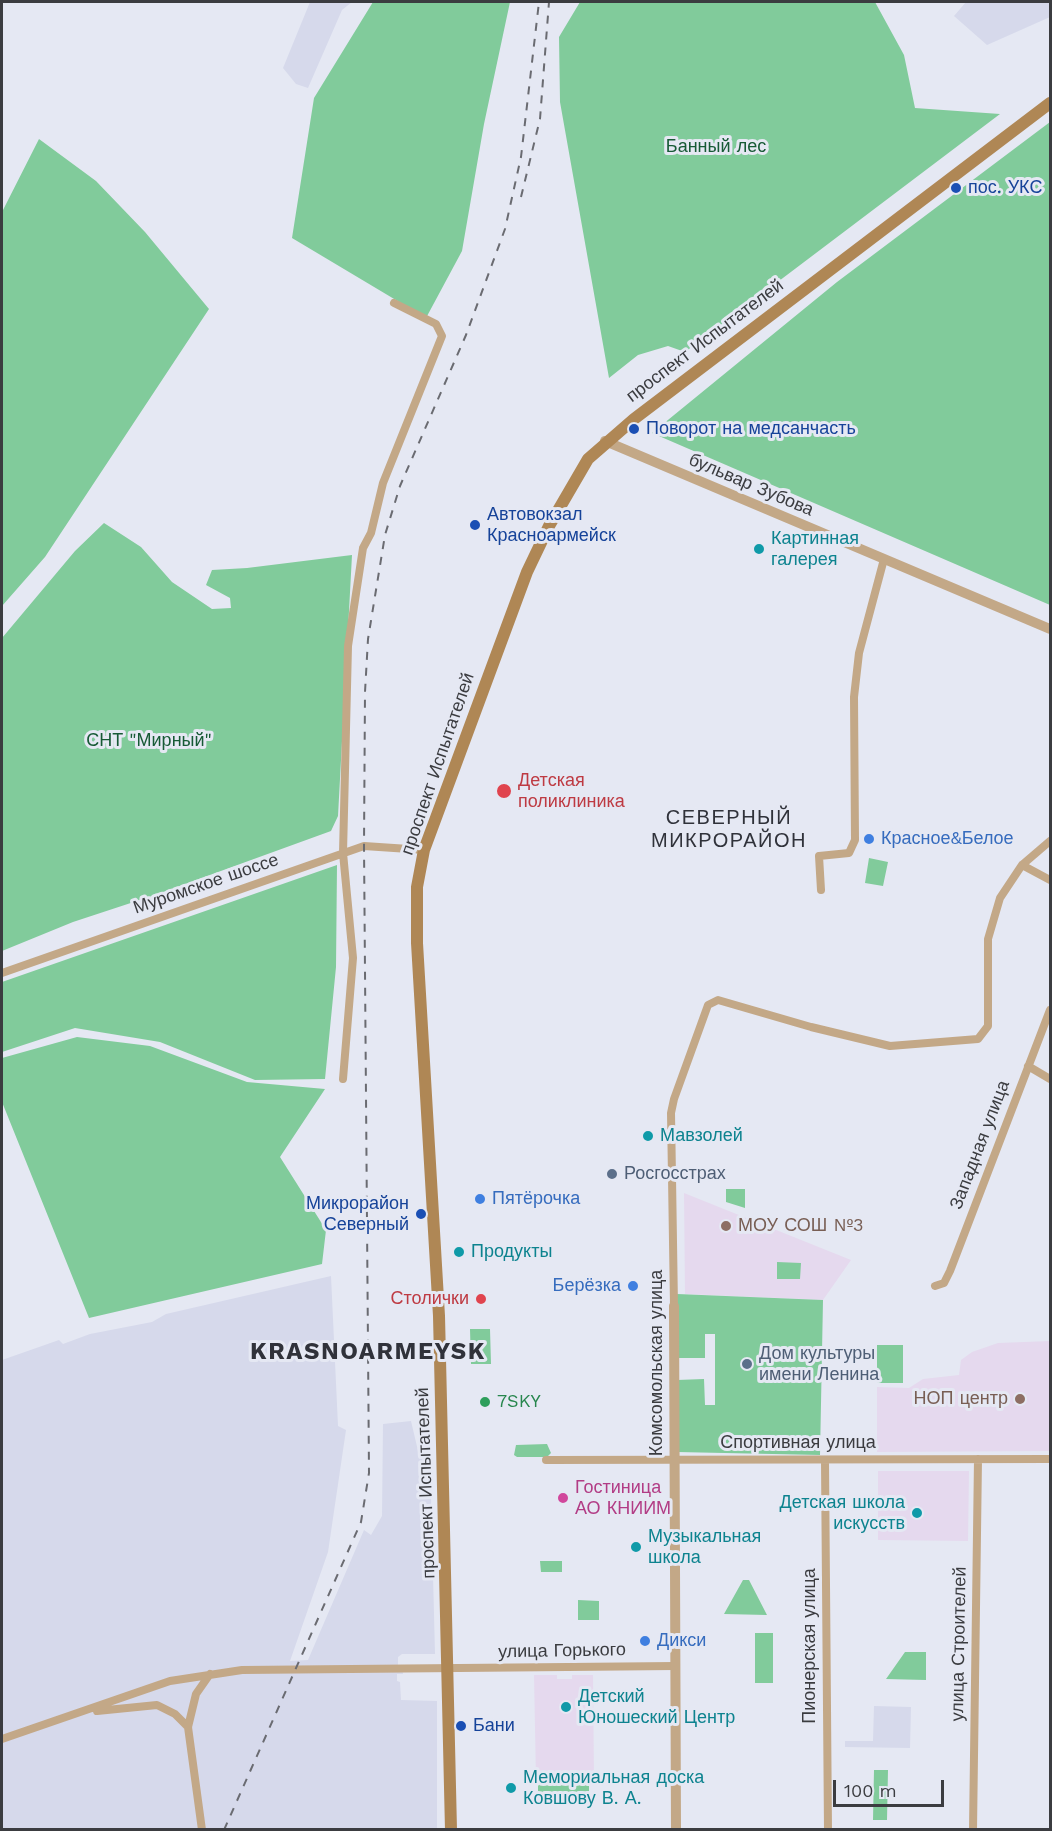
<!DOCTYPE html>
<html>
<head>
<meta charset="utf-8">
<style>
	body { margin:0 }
	#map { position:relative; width:1052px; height:1831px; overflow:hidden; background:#e5e8f3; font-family:"Work Sans",sans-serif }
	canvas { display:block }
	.frame { position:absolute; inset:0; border:3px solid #3b3c40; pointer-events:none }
	.scale { position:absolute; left:833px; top:1780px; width:111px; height:27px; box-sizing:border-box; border:3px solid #3b3c40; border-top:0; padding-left:8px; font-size:18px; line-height:21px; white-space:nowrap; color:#3b3c40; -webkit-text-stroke:4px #e5e8f3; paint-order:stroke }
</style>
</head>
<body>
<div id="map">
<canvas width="1052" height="1831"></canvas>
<div class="frame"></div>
<div class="scale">100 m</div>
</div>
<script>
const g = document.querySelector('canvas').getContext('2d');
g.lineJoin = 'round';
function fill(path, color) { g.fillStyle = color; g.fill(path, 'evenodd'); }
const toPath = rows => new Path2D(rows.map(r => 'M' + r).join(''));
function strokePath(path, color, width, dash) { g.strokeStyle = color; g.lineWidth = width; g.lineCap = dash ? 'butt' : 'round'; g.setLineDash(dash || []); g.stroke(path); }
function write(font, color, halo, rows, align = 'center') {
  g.font = font + ' "Work Sans",sans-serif'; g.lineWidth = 6; g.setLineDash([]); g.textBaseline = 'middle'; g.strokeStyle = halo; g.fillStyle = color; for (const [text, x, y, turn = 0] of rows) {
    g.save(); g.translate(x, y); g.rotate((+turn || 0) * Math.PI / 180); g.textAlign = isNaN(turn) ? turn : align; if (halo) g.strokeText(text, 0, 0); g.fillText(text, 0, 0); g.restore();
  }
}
const built = toPath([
	[310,2,352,2,342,10,308,88,296,84,283,68],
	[966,2,1050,2,1050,17,987,45,954,16],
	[331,1276,338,1426,346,1430,328,1552,290,1661,308,1660,364,1530,371,1535,382,1516,383,1424,411,1421,419,1455,430,1456,435,1654,402,1654,398,1657,398,1666,402,1666,403,1674,397,1674,397,1681,400,1682,401,1700,437,1701,437,1829,2,1829,2,1360,59,1340,63,1344,90,1334,152,1322,166,1314],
	[874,1706,911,1707,910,1748,845,1747,845,1741,873,1741]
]);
const education = toPath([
	[684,1193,851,1260,823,1300,685,1294],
	[1050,1341,1050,1451,877,1452,877,1387,909,1388,923,1379,959,1375,961,1360,972,1352,998,1343],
	[878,1471,969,1471,968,1541,878,1540],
	[534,1675,557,1675,557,1679,572,1679,572,1675,593,1675,594,1781,536,1780]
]);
const green = toPath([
	[373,2,510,2,484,124,462,251,426,318,292,238,314,98],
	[580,2,875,2,904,55,915,108,1000,114,685,352,668,346,638,355,609,378,560,102,559,37],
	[1050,122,1050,605,652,433,837,282],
	[39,139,96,181,145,232,209,309,45,557,2,606,2,212],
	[104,523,141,547,172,582,212,609,231,608,230,598,206,585,212,570,247,568,352,555,338,816,331,831,152,896,73,922,2,951,2,638,75,551],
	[869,858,888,862,883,886,865,883],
	[337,865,336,967,325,1079,255,1080,160,1042,75,1028,2,1052,2,982],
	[77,1037,150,1046,247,1082,325,1089,280,1157,326,1230,322,1264,89,1318,2,1102,2,1058],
	[726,1189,745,1189,745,1208,726,1202],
	[777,1262,801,1263,800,1279,777,1279],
	[677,1294,823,1300,820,1455,677,1452,677,1380,704,1379,705,1405,715,1405,715,1334,705,1334,705,1358,678,1358],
	[470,1329,490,1329,491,1364,471,1364],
	[877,1345,903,1345,903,1383,877,1383],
	[547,1444,551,1453,547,1457,517,1457,514,1455,516,1445],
	[540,1561,562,1561,562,1572,541,1572],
	[743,1580,749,1580,767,1615,724,1614],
	[578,1600,599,1601,599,1620,578,1620],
	[755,1633,773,1633,773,1683,755,1683],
	[905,1652,926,1652,926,1680,886,1679],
	[874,1770,888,1770,887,1820,873,1820],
	[538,1784,589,1784,589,1795,538,1795]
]);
const minor = toPath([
	[1022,865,1050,880],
	[821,890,819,856,849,853,855,840,854,697,859,653,884,559],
	[2,973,364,846,424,850],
	[1028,1066,1050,1079],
	[343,1079,353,958,343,853,348,646,363,548,371,533,383,483,442,336,436,324,394,303],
	[935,1286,944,1283,950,1271,1050,1010],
	[674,1306,671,1113,674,1099,708,1005,718,1000,811,1027,890,1046,978,1039,988,1026,988,939,1000,898,1022,865,1050,841],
	[546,1460,1050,1459],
	[825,1462,828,1830],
	[97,1711,157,1705,175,1714,188,1727],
	[2,1739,170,1681,242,1670,675,1666],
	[202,1830,188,1727,196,1694,210,1674],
	[973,1830,978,1459]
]);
const tertiary = toPath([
	[605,441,1050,629],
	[674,1306,676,1830]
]);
const secondary = toPath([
	[451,1830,439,1316,417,943,417,887,424,850,527,572,549,526,588,459,634,419,1050,103]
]);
const rail = toPath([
	[521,197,540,119,549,2],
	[224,1830,361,1522,369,1473,364,846,365,692,368,639,385,535,400,486,466,335,505,229,521,157,539,2]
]);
const markers = [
	[956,188,6,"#1a4fb4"],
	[634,429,6,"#1a4fb4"],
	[475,525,6,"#1a4fb4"],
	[759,549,6,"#0f9aa8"],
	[504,791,8,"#e0444e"],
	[869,839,6,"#3f7fe0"],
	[648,1136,6,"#0f9aa8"],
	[612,1174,6,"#5c6f8a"],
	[480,1199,6,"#3f7fe0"],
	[421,1214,6,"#1a4fb4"],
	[726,1226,6,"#8d6e63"],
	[459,1252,6,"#0f9aa8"],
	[633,1286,6,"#3f7fe0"],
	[481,1299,6,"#e0444e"],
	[747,1364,6,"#5c6f8a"],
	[1020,1399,6,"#8d6e63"],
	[485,1402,6,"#2e9e5b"],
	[563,1498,6,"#d1479c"],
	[917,1513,6,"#0f9aa8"],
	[636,1547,6,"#0f9aa8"],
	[645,1641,6,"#3f7fe0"],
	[566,1707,6,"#0f9aa8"],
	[461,1726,6,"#1a4fb4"],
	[511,1788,6,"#0f9aa8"]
];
const parkNames = [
	["Банный лес",716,147],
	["СНТ \"Мирный\"",149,741]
];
const transitNames = [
	["пос. УКС",968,188],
	["Поворот на медсанчасть",646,429],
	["Автовокзал",487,515],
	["Красноармейск",487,536],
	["Микрорайон",409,1204,"right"],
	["Северный",409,1225,"right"],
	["Бани",473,1726]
];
const streetNames = [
	["проспект Испытателей",705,341,-37],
	["бульвар Зубова",751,485,23],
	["проспект Испытателей",438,764,-71],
	["Муромское шоссе",206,884,-19],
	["Западная улица",980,1145,-69],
	["Комсомольская улица",657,1363,-90],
	["Спортивная улица",798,1443],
	["проспект Испытателей",426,1483,-92],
	["улица Строителей",959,1644,-89],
	["Пионерская улица",810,1646,-90],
	["улица Горького",562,1651,-1]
];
const cultureNames = [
	["Картинная",771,539],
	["галерея",771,560],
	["Мавзолей",660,1136],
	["Продукты",471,1252],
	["Детская школа",905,1503,"right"],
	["искусств",905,1524,"right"],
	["Музыкальная",648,1537],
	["школа",648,1558],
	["Детский",578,1697],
	["Юношеский Центр",578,1718],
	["Мемориальная доска",523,1778],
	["Ковшову В. А.",523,1799]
];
const healthNames = [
	["Детская",518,781],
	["поликлиника",518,802],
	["Столички",469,1299,"right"]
];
const shopNames = [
	["Красное&Белое",881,839],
	["Пятёрочка",492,1199],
	["Берёзка",621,1286,"right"],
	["Дикси",657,1641]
];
const serviceNames = [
	["Росгосстрах",624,1174],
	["Дом культуры",759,1354],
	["имени Ленина",759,1375]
];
const educationNames = [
	["МОУ СОШ №3",738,1226],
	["НОП центр",1008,1399,"right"]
];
const leisureNames = [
	["7SKY",497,1402]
];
const hotelNames = [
	["Гостиница",575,1488],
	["АО КНИИМ",575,1509]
];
const neighbourhoodNames = [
	["СЕВЕРНЫЙ",729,818],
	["МИКРОРАЙОН",729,841]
];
const districtNames = [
	["KRASNOARMEYSK",368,1352]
];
fill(built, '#d6d9eb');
fill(education, '#e5d9ee');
fill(green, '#81cb9b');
strokePath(minor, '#c3a887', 8);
strokePath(tertiary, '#c3a887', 10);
strokePath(secondary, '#af8755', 12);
strokePath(rail, '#6a6b71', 2, [8, 8]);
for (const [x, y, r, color] of markers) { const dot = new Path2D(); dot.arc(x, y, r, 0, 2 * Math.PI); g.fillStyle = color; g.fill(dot); strokePath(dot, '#e5e8f3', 2); }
write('18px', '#165a35', '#e5e8f3', parkNames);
write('18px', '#164399', '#e5e8f3', transitNames, 'left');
write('18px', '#3b3c40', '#e5e8f3', streetNames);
write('18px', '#0d838f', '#e5e8f3', cultureNames, 'left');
write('18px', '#be3a42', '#e5e8f3', healthNames, 'left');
write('18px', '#366cbe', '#e5e8f3', shopNames, 'left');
write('18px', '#4e5e75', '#e5e8f3', serviceNames, 'left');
write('18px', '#785e54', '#e5e8f3', educationNames, 'left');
write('18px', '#27864d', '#e5e8f3', leisureNames, 'left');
write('18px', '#b23c85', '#e5e8f3', hotelNames, 'left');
g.letterSpacing = '1.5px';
write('20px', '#30323a', '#e5e8f3', neighbourhoodNames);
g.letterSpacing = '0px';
g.letterSpacing = '1.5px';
write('bold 24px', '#30323a', '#e5e8f3', districtNames);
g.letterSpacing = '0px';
</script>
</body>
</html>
